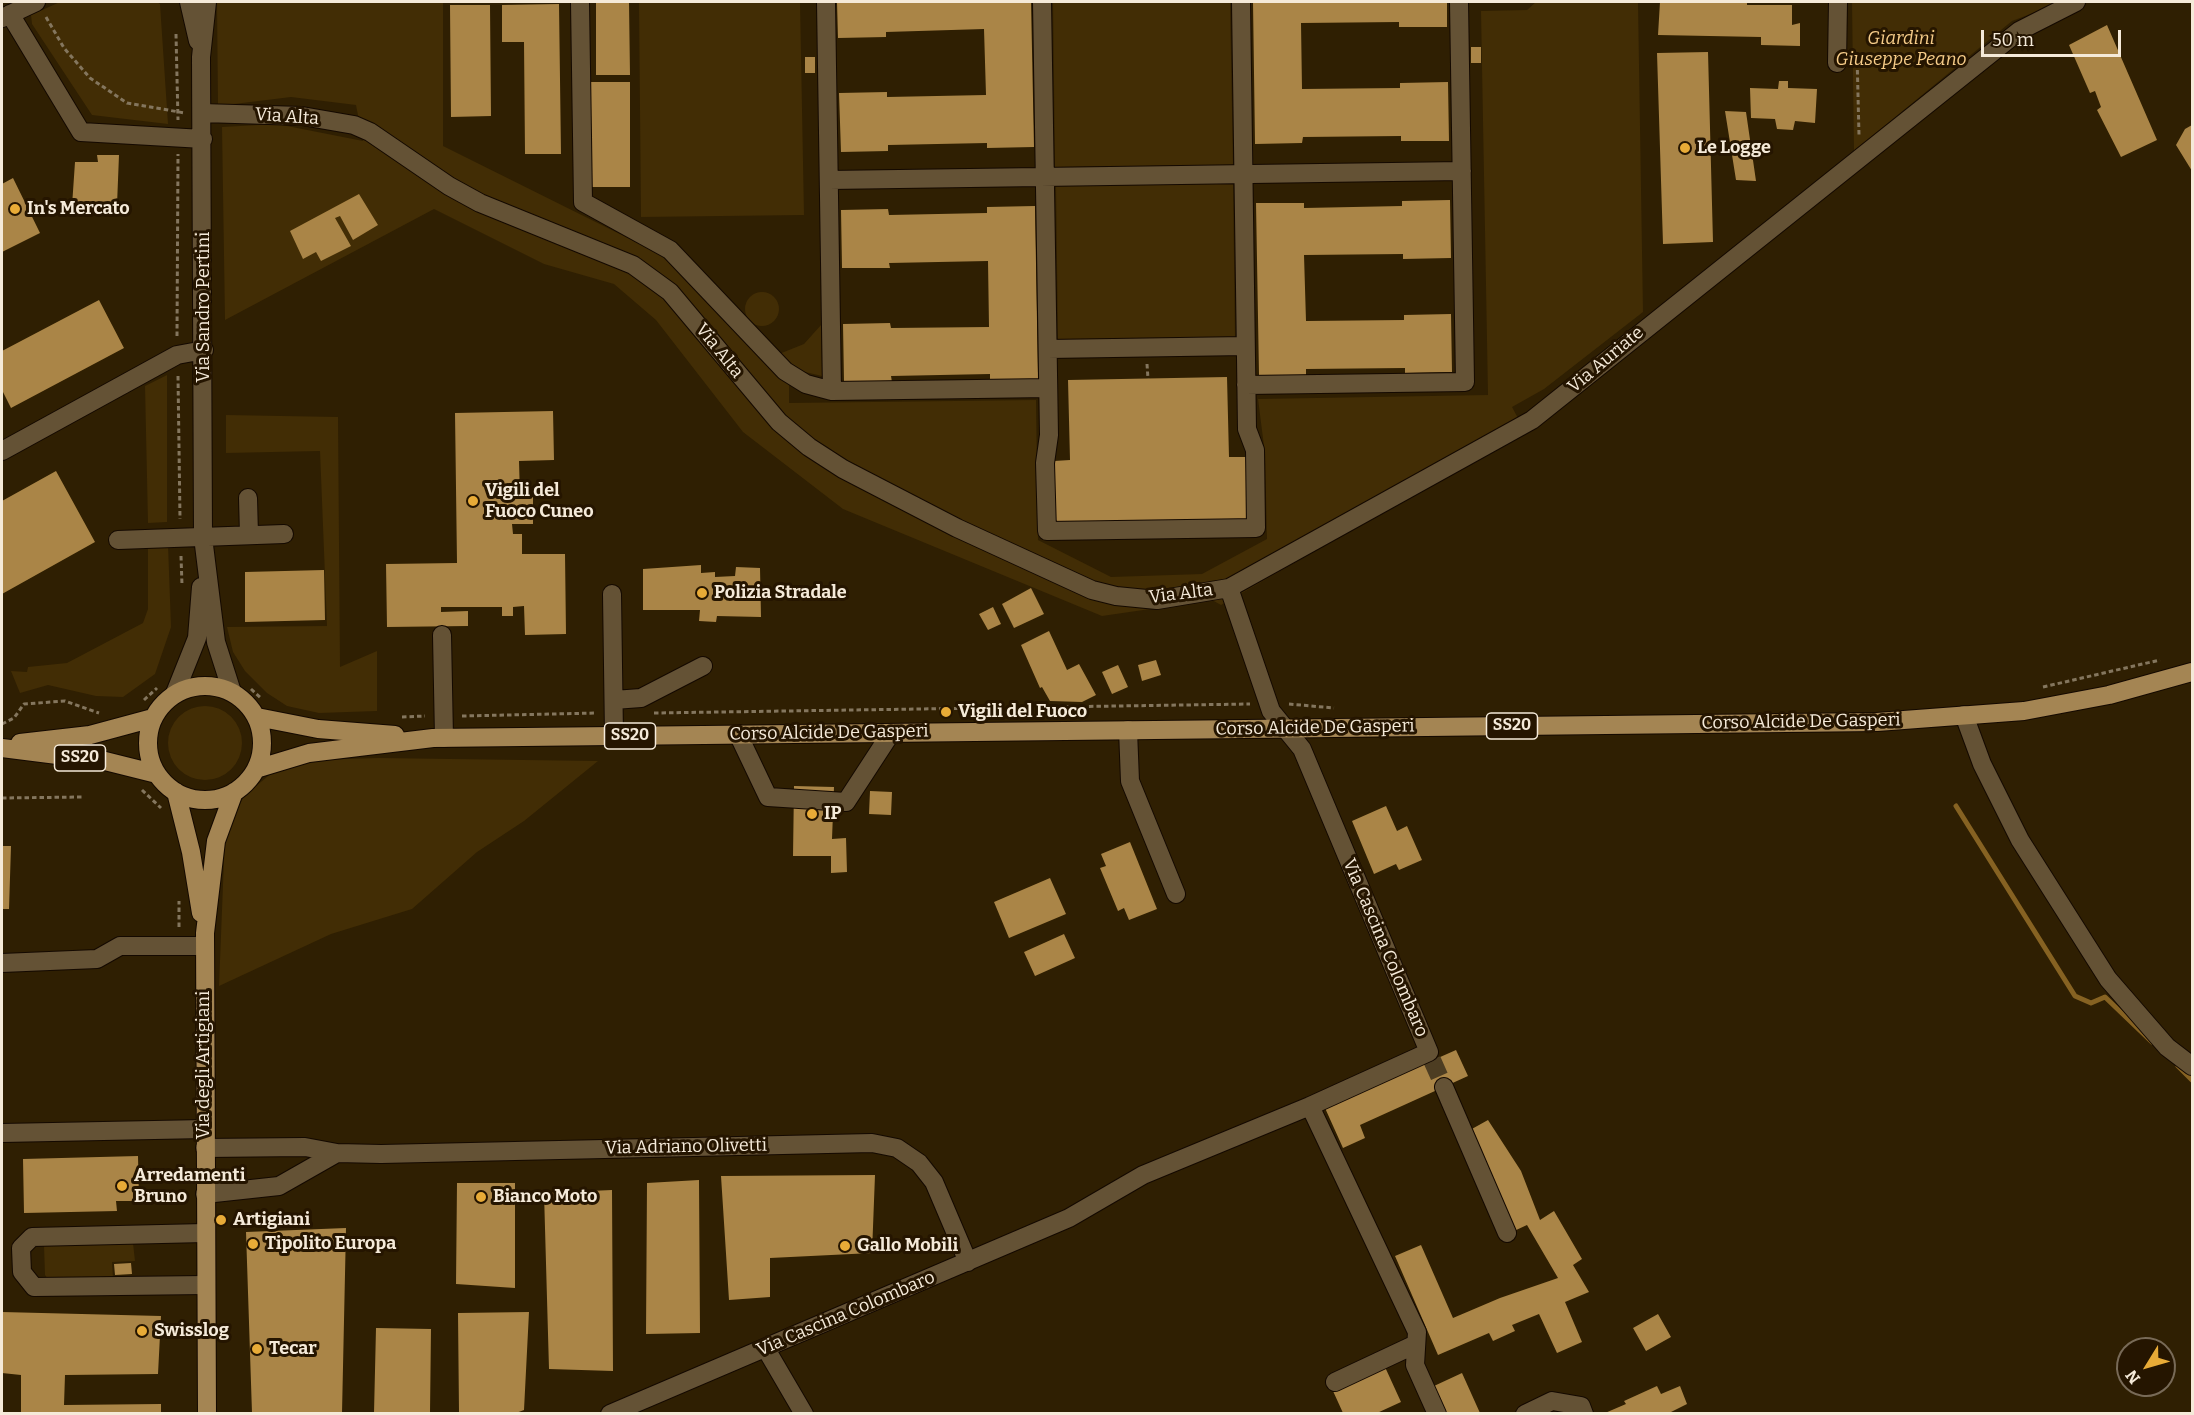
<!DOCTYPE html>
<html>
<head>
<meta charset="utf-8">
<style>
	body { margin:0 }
	#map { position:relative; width:2194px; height:1415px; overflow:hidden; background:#2f1f02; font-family:Bitter,serif }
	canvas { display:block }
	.frame { position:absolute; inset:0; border:3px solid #f5ead9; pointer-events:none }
	.north { position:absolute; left:2116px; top:1337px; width:60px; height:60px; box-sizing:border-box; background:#251500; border:2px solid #786a57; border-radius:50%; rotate:233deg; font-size:16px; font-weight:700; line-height:24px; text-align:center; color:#f5ead9 }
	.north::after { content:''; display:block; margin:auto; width:21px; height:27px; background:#e8ab37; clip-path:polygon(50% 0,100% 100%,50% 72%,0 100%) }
	.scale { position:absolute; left:1981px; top:30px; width:140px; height:27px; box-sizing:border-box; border:3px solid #f5ead9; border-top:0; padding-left:8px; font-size:18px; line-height:21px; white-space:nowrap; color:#f5ead9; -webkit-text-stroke:4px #251500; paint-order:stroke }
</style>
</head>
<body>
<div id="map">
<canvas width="2194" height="1415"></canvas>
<div class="frame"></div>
<div class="north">N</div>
<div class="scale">50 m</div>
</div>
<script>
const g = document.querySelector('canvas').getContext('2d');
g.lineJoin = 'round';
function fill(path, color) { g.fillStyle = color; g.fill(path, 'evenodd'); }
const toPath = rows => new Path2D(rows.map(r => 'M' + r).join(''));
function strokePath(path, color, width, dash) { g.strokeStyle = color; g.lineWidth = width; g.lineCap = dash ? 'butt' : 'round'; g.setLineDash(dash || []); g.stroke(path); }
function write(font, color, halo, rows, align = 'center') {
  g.font = font + ' Bitter,serif'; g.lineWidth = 6; g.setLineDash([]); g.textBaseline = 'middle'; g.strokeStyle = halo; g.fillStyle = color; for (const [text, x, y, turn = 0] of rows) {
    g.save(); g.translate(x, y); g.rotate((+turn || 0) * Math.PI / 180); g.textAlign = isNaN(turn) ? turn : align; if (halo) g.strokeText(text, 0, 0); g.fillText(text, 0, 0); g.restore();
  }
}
const green = toPath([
	[60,2,157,2,160,4,168,124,92,115,32,24,31,15],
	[217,2,443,2,443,146,666,257,789,384,789,403,1036,400,1038,540,1111,577,1202,574,1267,539,1265,454,1258,399,1488,395,1481,11,1527,10,1536,2,1638,2,1643,312,1544,389,1512,407,1525,431,1221,605,1212,600,1102,616,843,509,743,432,656,320,614,284,544,264,434,209,225,320,222,127,277,124,363,141,356,105,291,97,218,106],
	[639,2,800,2,804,215,641,217],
	[1053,2,1230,2,1233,165,1055,167],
	[1852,2,2062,2,2012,21,1854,151],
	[1233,183,1235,338,1058,341,1056,185],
	'745 309a17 17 0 1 1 34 0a17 17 0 1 1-34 0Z',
	[821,325,822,376,801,371,779,354,804,344],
	[167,375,167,522,148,523,145,386],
	[226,415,338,417,340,667,377,651,377,711,319,713,287,706,267,693,245,671,233,652,227,627,327,626,320,451,226,453],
	[168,544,171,627,155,674,123,697,96,696,48,685,20,693,11,671,27,672,28,667,67,663,143,623,148,609,148,546],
	'168 743a37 37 0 1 1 74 0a37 37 0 1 1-74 0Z',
	[378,758,598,761,524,821,477,852,412,909,331,934,219,986,225,834,244,796,279,767,315,760],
	[50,1243,133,1243,135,1261,112,1262,113,1278,48,1279,45,1275,44,1246]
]);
const stream = toPath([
	[1956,806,2075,996,2091,1003,2105,997,2152,1042],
	[2178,1066,2192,1080]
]);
const building = toPath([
	[596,2,629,2,630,75,596,75],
	[837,2,1031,2,1034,147,987,148,987,143,888,145,888,151,841,152,839,93,887,92,887,97,986,95,984,29,886,32,886,37,838,38],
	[1253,2,1447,2,1447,27,1399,27,1399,22,1301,23,1302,89,1400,88,1400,83,1448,82,1449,141,1401,141,1401,136,1303,137,1302,143,1255,144],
	[1660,2,1747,2,1747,5,1792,5,1792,25,1800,23,1800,46,1761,45,1761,37,1658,35],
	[559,4,561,154,525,154,524,42,502,42,502,5],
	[450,5,490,5,491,116,451,117],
	[2107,25,2157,140,2121,157,2097,110,2101,107,2095,91,2090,93,2069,45],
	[1471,47,1481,47,1481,63,1471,63],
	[1708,52,1713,242,1663,244,1657,53],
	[805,57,815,57,815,73,805,73],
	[1779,81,1788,81,1788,88,1817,89,1815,123,1795,121,1793,130,1777,129,1775,119,1751,118,1750,88,1778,89],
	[589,82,630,82,630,187,590,187],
	[1725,111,1746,112,1756,181,1736,180],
	[2192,125,2192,171,2176,145,2185,129],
	[97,155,119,155,117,205,72,206,75,162,98,162],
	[13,178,40,233,2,252,2,184],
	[359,194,378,225,353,240,340,216,335,218,351,246,321,261,316,252,303,259,290,231],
	[1450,200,1451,258,1403,259,1403,254,1304,255,1306,321,1404,320,1404,315,1451,314,1452,372,1405,373,1405,368,1306,369,1306,375,1259,375,1256,203,1304,203,1304,208,1402,206,1402,201],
	[1035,206,1038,379,990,379,990,374,891,376,892,382,844,382,843,324,890,323,891,328,989,327,988,261,889,263,890,268,842,268,841,210,888,209,889,215,987,213,987,207],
	[99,300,124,348,11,408,2,390,2,351],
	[1227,377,1229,457,1246,457,1247,520,1055,524,1054,461,1070,460,1068,380],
	[553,411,554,460,519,461,520,497,533,497,533,524,512,524,513,534,522,534,522,554,565,554,566,634,525,635,524,606,513,607,513,616,502,616,502,607,441,607,441,612,468,611,468,626,387,627,386,564,457,563,455,413],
	[56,471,95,542,2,594,2,501],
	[701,565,701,573,715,572,715,577,735,576,736,567,760,568,761,617,717,616,716,622,699,621,700,610,643,610,643,569],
	[324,570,325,620,245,622,245,572],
	[1031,588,1044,614,1014,628,1002,604],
	[993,607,1001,624,988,630,979,614],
	[1049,631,1067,670,1079,664,1096,695,1082,702,1050,701,1042,687,1040,688,1021,645],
	[1156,660,1161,675,1142,681,1138,665],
	[1118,665,1128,687,1112,694,1102,672],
	[794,786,834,787,832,839,846,838,847,872,831,873,831,856,793,856],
	[870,791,892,792,891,815,869,814],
	[1386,806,1397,831,1407,826,1422,860,1399,870,1396,864,1374,874,1352,821],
	[1130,842,1157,909,1129,920,1124,908,1118,911,1100,868,1106,866,1101,854],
	[2,846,11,846,9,909,2,909],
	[1050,878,1066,914,1009,938,994,902],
	[1064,934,1075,958,1035,976,1024,952],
	[1456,1050,1468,1076,1360,1125,1365,1138,1343,1148,1325,1108],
	[1488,1120,1521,1171,1540,1220,1554,1211,1582,1259,1573,1265,1589,1292,1565,1302,1582,1342,1557,1353,1539,1314,1512,1325,1515,1331,1493,1341,1489,1333,1438,1355,1395,1256,1421,1245,1453,1318,1500,1298,1558,1278,1527,1225,1514,1231,1470,1130],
	[138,1156,139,1201,116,1201,117,1211,24,1213,23,1159],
	[875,1175,872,1253,770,1258,770,1297,729,1300,721,1176],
	[699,1180,700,1333,646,1334,647,1183],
	[457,1183,515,1183,515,1288,456,1284],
	[612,1190,613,1371,549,1369,544,1193],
	[346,1228,342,1413,252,1413,246,1232],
	[131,1263,132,1274,115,1275,114,1264],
	[2,1312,161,1316,158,1374,65,1375,64,1405,161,1404,161,1413,21,1413,21,1375,2,1373],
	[529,1312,524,1410,516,1413,459,1413,458,1313],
	[1658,1314,1671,1337,1646,1351,1633,1328],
	[376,1328,431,1329,430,1413,374,1413],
	[1385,1367,1401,1402,1377,1413,1343,1413,1333,1391],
	[1462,1373,1480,1413,1446,1413,1434,1386],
	[1657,1386,1661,1394,1680,1386,1687,1404,1669,1413,1605,1413,1626,1404,1624,1401]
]);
const minorTunnel = toPath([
	[1432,1060,1444,1087]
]);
const path = toPath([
	[46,17,64,48,90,78,127,103,185,113],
	[176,34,178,120],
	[1857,55,1859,135],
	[177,336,178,154],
	[1147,364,1148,379],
	[178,376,180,519],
	[181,556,182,585],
	[2043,687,2160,660],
	[251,689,261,698],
	[144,700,157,688],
	[1289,704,1334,708],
	[654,713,1250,704],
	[462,716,596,713],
	[402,717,425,716],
	[2,724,14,718,24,704,65,701,99,713],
	[142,790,161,808],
	[2,798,82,797],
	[179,927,179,901]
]);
const minor = toPath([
	[189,2,198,41],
	[207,2,201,57,203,537,216,642,232,692],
	[580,2,583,202,670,250,785,371,806,384,832,391,1048,388],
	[826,2,832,391],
	[1042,2,1049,435,1045,463,1047,531,1256,528,1255,450,1247,429,1241,2],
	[10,14,81,132,203,139],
	[2,18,36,2],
	[1837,63,1838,2],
	[202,113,302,116,354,125,370,132,449,186,480,203,633,265,670,292,779,422,809,447,843,469,957,528,1092,590,1116,596,1157,600,1229,588,1532,420,2019,31,2076,2],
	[829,180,1462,171],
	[1048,349,1245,346],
	[1246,385,1465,382,1459,2],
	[2,451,177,355,204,350],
	[248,498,249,535],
	[118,540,284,534],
	[612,594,614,736],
	[442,635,444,738],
	[175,693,197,638,201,587],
	[614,700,641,698,703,666],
	[1964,715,1982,764,2020,840,2108,979,2167,1047,2192,1066],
	[1128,730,1130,781,1176,894],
	[738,734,768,797,846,802,891,733],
	[2,963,97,959,120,946,204,946],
	[1444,1087,1507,1233],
	[1310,1106,1417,1332,1415,1365,1437,1414],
	[2,1133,205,1129],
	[205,1148,305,1147,337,1153,381,1154,872,1143,897,1148,919,1163,934,1182,968,1262],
	[205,1194,279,1186,337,1153],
	[205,1233,32,1237,21,1248,22,1272,34,1287,206,1285],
	[766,1349,804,1414],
	[1335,1382,1416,1344],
	[610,1414,1069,1218,1143,1175,1310,1106,1429,1052,1302,749,1271,711,1229,588],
	[1525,1414,1552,1401,1581,1406,1584,1414]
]);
const major = toPath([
	'148 743a57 57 0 1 1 114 0a57 57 0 1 1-114 0Z',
	[257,717,318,729,395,735],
	[20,743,90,735,153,718],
	[2,748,105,761,157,774],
	[256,769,309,753,433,738,1877,722,2024,711,2109,695,2192,672],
	[176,792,191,852,201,913],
	[207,1414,205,933,216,841,234,792]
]);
const markers = [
	[1685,148,6,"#e8ab37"],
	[15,209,6,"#e8ab37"],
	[473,501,6,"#e8ab37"],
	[702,593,6,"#e8ab37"],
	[946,712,6,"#e8ab37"],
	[812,814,6,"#e8ab37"],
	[122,1186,6,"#e8ab37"],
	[481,1197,6,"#e8ab37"],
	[221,1220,6,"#e8ab37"],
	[253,1244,6,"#e8ab37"],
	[845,1246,6,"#e8ab37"],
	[142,1331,6,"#e8ab37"],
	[257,1349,6,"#e8ab37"]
];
const shields = [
	[1512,726,51],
	[630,736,51],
	[80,758,51]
];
const shieldNames = [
	["SS20",1512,726],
	["SS20",630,736],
	["SS20",80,758]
];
const parkNames = [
	["Giardini",1901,39],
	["Giuseppe Peano",1901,60]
];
const streetNames = [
	["Via Alta",287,117,4],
	["Via Sandro Pertini",204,307,-90],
	["Via Alta",719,351,51],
	["Via Auriate",1606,360,-40],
	["Via Alta",1181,594,-7],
	["Corso Alcide De Gasperi",1801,722,-1],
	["Corso Alcide De Gasperi",1315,728,-1],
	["Corso Alcide De Gasperi",829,733,-1],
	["Via Cascina Colombaro",1385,948,67],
	["Via degli Artigiani",204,1065,-90],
	["Via Adriano Olivetti",686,1147,-1],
	["Via Cascina Colombaro",846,1314,-23]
];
const poiNames = [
	["Le Logge",1697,148],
	["In's Mercato",27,209],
	["Vigili del",485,491],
	["Fuoco Cuneo",485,512],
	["Polizia Stradale",714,593],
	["Vigili del Fuoco",958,712],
	["IP",824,814],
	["Arredamenti",134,1176],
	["Bruno",134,1197],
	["Bianco Moto",493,1197],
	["Artigiani",233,1220],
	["Tipolito Europa",265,1244],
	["Gallo Mobili",857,1246],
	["Swisslog",154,1331],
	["Tecar",269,1349]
];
fill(green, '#422d05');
strokePath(stream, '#866222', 5);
fill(building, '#aa8547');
strokePath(minorTunnel, '#4d3d22', 18, [18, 9]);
strokePath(minor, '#140900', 20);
strokePath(major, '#140900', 20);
strokePath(path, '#84765e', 3, [4.5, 3]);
strokePath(minor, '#645235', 18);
strokePath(major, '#a48553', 18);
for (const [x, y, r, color] of markers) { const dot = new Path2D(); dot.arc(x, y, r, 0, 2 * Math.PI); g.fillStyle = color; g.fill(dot); strokePath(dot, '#251500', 2); }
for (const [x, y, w] of shields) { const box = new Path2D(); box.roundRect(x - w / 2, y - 13, w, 26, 4.5); g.fillStyle = '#251500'; g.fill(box); strokePath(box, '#f5ead9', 1.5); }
write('bold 16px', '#f5ead9', null, shieldNames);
write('italic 18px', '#f7cd89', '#251500', parkNames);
write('18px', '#f5ead9', '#251500', streetNames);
write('bold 18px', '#f5ead9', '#251500', poiNames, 'left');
</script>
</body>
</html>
